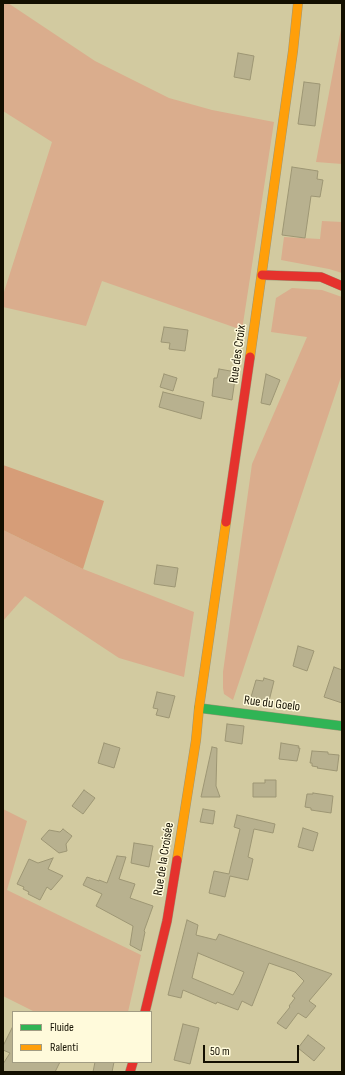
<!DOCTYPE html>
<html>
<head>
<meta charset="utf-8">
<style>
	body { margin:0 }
	#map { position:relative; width:345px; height:1075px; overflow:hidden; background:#d2caa0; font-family:"Sofia Sans Condensed",sans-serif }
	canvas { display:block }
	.frame { position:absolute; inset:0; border:4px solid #130f00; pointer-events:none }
	.legend { position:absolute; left:12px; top:1011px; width:140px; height:52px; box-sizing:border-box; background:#fffadb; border:1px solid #a19c83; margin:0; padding:5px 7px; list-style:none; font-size:12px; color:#130f00 }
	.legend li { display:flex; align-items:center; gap:8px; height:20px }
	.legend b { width:20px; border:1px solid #a19c83 }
	.scale { position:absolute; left:203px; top:1045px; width:96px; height:18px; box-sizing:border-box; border:2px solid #130f00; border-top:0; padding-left:5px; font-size:12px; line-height:14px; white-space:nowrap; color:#130f00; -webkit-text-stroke:3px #fffadb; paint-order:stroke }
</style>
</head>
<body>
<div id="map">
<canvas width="345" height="1075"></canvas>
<div class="frame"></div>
<ul class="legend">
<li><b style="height:5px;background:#30b455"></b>Fluide</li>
<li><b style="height:5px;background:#ff9f0a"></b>Ralenti</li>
</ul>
<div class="scale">50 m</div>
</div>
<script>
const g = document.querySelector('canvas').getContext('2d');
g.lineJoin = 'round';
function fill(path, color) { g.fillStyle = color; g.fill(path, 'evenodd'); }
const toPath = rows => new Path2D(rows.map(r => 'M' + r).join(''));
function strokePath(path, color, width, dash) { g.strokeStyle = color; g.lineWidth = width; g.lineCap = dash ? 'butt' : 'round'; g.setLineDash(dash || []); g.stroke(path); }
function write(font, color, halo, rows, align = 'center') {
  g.font = font + ' "Sofia Sans Condensed",sans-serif'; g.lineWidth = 3; g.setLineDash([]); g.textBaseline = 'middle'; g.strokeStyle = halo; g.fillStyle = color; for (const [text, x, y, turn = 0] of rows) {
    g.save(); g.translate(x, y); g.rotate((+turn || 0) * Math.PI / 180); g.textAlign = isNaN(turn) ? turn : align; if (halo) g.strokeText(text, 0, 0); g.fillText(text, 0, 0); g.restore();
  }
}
const green = toPath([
	[3,3,8,3,95,61,169,98,212,110,274,122,242,330,102,281,86,326,3,307,3,295,52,142,3,111],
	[342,24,342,164,316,162],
	[322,221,342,222,342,273,329,269,281,260,284,237,320,239],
	[292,288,322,290,342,297,342,374,233,700,224,694,223,688,223,672,252,464,307,337,271,332,276,298],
	[3,530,83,569,194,612,184,677,119,658,25,596,3,621],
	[3,809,27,821,7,890,141,955,128,1012,35,1012,3,996]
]);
const forest = toPath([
	[3,465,104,501,83,569,3,530]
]);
const building = toPath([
	[238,53,254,56,250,80,234,77,238,53],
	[304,82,320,84,315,126,298,124,304,82],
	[292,167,318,171,317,179,323,180,320,197,311,196,305,238,282,235,292,167],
	[164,327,188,330,185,351,169,349,170,343,161,342,164,327],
	[219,369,236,372,232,400,212,396,214,378,217,378,219,369],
	[164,374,177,378,173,391,160,387,164,374],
	[266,374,280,380,270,405,261,403,266,374],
	[163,392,204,402,201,419,159,407,163,392],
	[157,565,178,568,175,587,154,584,157,565],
	[298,646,314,651,307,671,293,666,298,646],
	[334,667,342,670,342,703,324,697,334,667],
	[264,678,274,681,269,701,251,697,256,680,263,681,264,678],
	[157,692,175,696,169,718,156,715,158,709,153,708,157,692],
	[227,724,244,726,242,744,225,741,227,724],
	[104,743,120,748,114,768,98,763,104,743],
	[281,743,299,746,298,748,300,748,297,761,279,759,281,743],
	[212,747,217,748,216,786,220,797,201,797,212,747],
	[312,751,328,752,328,754,339,755,337,771,317,768,318,767,312,766,312,763,310,763,312,751],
	[265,780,276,780,276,797,253,797,253,783,265,783,265,780],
	[84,790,95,798,83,814,72,806,84,790],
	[313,793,333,796,331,813,311,810,311,808,305,807,307,794,313,794,313,793],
	[203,809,215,811,213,824,200,822,203,809],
	[237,815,275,824,273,833,254,829,248,857,253,859,248,880,230,876,225,897,209,893,214,871,229,874,240,829,234,827,237,815],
	[303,828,318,833,313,851,298,847,303,828],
	[63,829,72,836,66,844,67,851,59,853,41,839,49,830,60,832,63,829],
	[134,843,153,846,149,867,131,863,134,843],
	[117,856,126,857,119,879,135,884,130,898,153,906,144,931,145,932,141,951,130,945,133,926,96,906,102,894,83,885,87,877,99,881,99,880,107,883,117,856],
	[53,858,48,869,63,876,51,890,47,887,40,900,28,894,29,892,23,889,24,887,17,884,29,859,38,863,53,858],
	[187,920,198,925,196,935,216,940,219,934,332,974,309,1001,316,1006,306,1018,298,1013,286,1029,277,1023,290,1007,289,1006,295,998,292,996,304,981,295,972,269,963,252,1006,242,1001,238,1010,217,1002,216,1004,183,990,181,998,168,995,187,920],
	[198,953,244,972,239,984,233,995,192,978,198,953],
	[183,1024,199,1028,190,1064,174,1060,183,1024],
	[13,1026,13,1062,60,1062,55,1072,3,1072,3,1064,10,1053,3,1050,3,1046,13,1026],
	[308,1035,325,1048,314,1061,298,1048,308,1035],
	[95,1062,114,1062,112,1072,93,1072,95,1062]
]);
const fast = toPath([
	[199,708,342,726]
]);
const slow = toPath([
	[250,357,293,51,298,3],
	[177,860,196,740,199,708,226,522]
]);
const jam = toPath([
	[262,275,321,277,342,286],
	[226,522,250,357],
	[145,1012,167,921,177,860],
	[130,1072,133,1062]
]);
const streetNames = [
	["Rue des Croix",238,354,-82],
	["Rue du Goelo",272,704,7],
	["Rue de la Croisée",164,859,-81]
];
fill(green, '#daad8d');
fill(forest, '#d69d78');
fill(building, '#b8b18f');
strokePath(building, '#9d9674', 1);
strokePath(fast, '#9d9675', 10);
strokePath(slow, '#9d9675', 10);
strokePath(jam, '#9d9675', 10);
strokePath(fast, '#30b455', 9);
strokePath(slow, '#ff9f0a', 9);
strokePath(jam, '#e5322d', 9);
write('13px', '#130f00', '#fffadb', streetNames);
</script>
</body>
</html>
